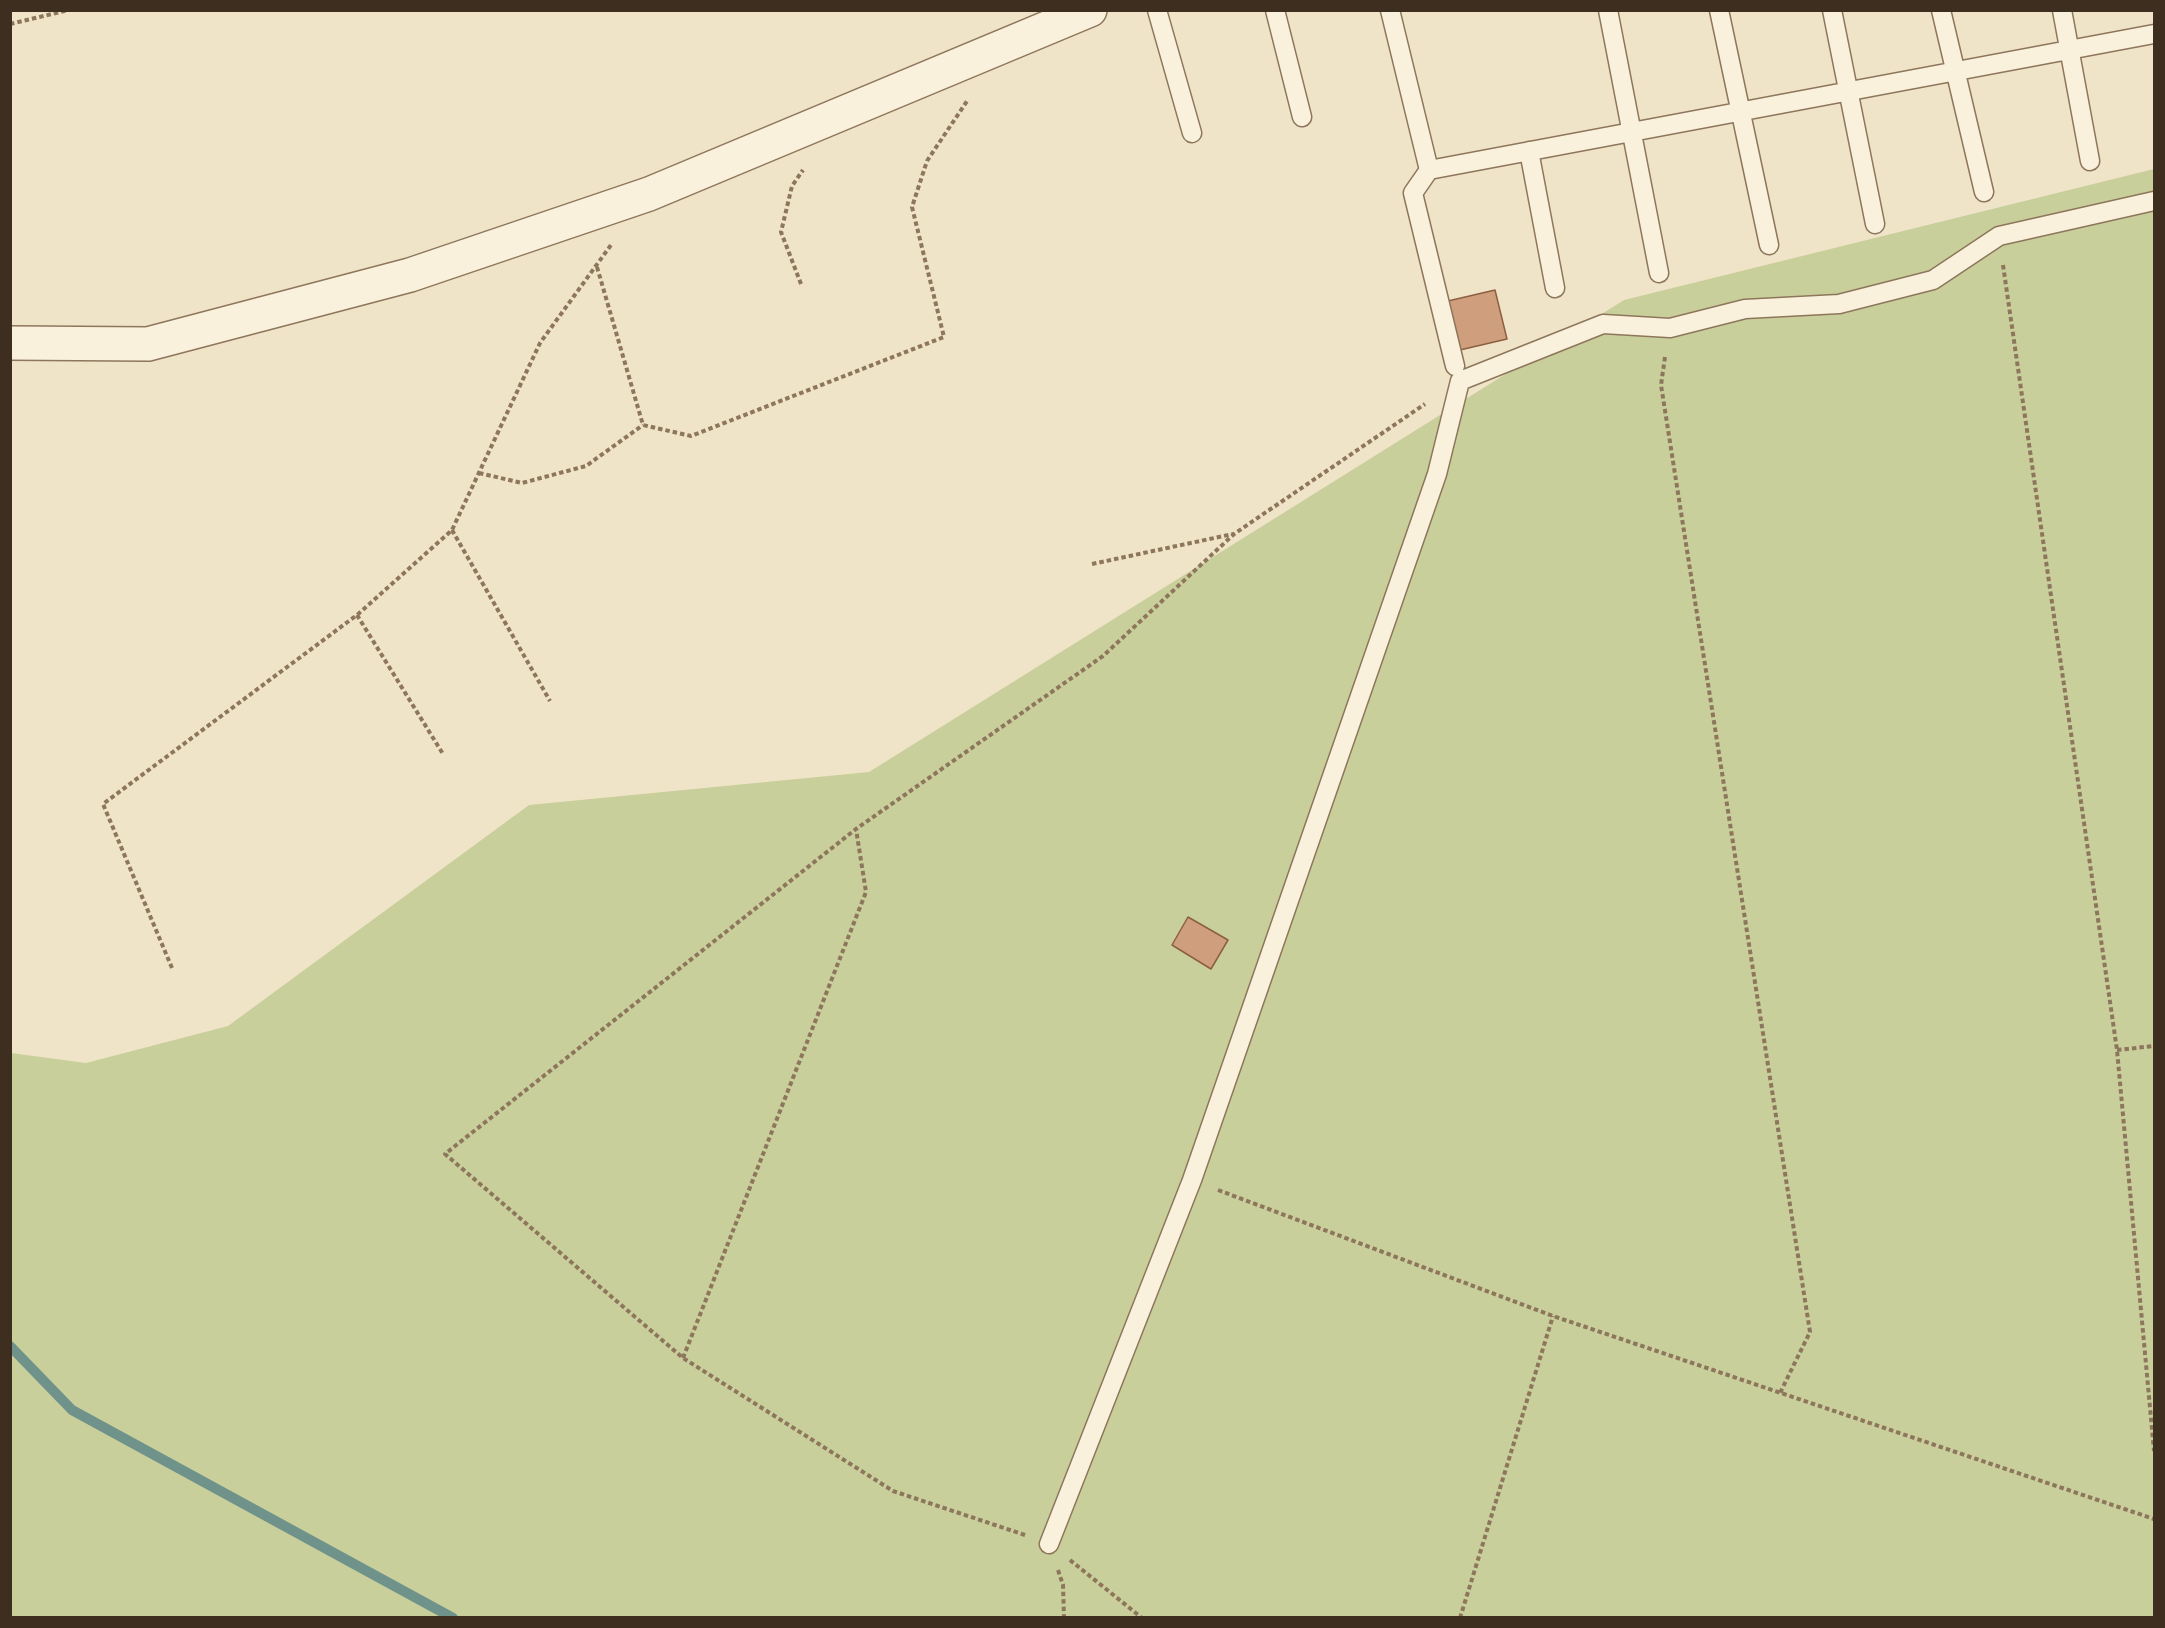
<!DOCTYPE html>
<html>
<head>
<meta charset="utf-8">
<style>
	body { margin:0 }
	#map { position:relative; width:2165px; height:1628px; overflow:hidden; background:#f0e4c8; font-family:"Times New Roman",serif }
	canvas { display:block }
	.frame { position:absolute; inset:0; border:12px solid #3d2e20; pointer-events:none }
</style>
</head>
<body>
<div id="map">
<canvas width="2165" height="1628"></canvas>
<div class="frame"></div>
</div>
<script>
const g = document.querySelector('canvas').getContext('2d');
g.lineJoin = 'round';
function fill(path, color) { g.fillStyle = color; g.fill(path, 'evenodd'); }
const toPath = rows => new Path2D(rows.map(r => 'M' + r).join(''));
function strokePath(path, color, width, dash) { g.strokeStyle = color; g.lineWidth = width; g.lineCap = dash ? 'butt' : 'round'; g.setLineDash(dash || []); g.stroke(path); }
const green = toPath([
	[2154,169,2154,1617,11,1618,11,1053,86,1063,228,1026,529,805,869,772,1624,300]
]);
const stream = toPath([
	[10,1346,72,1410,453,1618]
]);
const building = toPath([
	[1495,290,1507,339,1460,350,1448,301,1495,290],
	[1188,917,1228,940,1211,969,1172,945,1188,917]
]);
const path = toPath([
	[10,24,69,10],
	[2003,265,2117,1050,2154,1451],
	[597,267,643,425,691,436,944,337,912,207,927,161,967,101],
	[801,284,781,232,792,186,803,170],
	[1665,357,1661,385,1810,1332,1780,1393],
	[479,473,522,483,586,466,643,425],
	[452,530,550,701],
	[1092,564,1233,534],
	[357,615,443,754],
	[172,968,103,804,357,615,452,530,540,343,611,245],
	[2117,1050,2154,1046],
	[1218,1190,1553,1316,2154,1519],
	[683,1358,866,892,856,829],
	[1025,1535,893,1491,683,1358,445,1154,856,829,1103,656,1234,534,1425,404],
	[1070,1560,1142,1618],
	[1058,1570,1063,1585,1064,1618],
	[1460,1618,1553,1316]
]);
const lane = toPath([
	[1157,10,1192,133],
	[1275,10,1302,117],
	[1390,10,1429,170,2154,34],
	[1608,10,1659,273],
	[1719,10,1769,245],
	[1832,10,1875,224],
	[1941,10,1984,192],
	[2062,10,2090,161],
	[1529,151,1555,288],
	[1429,170,1413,193,1455,366],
	[1049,1544,1192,1180,1437,474,1460,381,1603,324,1670,328,1745,309,1839,304,1933,280,1999,236,2154,201]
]);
const street = toPath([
	[10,343,148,344,410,275,649,194,1090,10]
]);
fill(green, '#c9cf9b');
strokePath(stream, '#6f938a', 10);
fill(building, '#cf9f7d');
strokePath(building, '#8d5f41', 1.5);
strokePath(lane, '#8d765c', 21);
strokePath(street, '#8d765c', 36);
strokePath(path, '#8d765c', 4, [4.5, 3]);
strokePath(lane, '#faf1dc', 18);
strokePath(street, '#faf1dc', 33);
</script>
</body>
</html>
